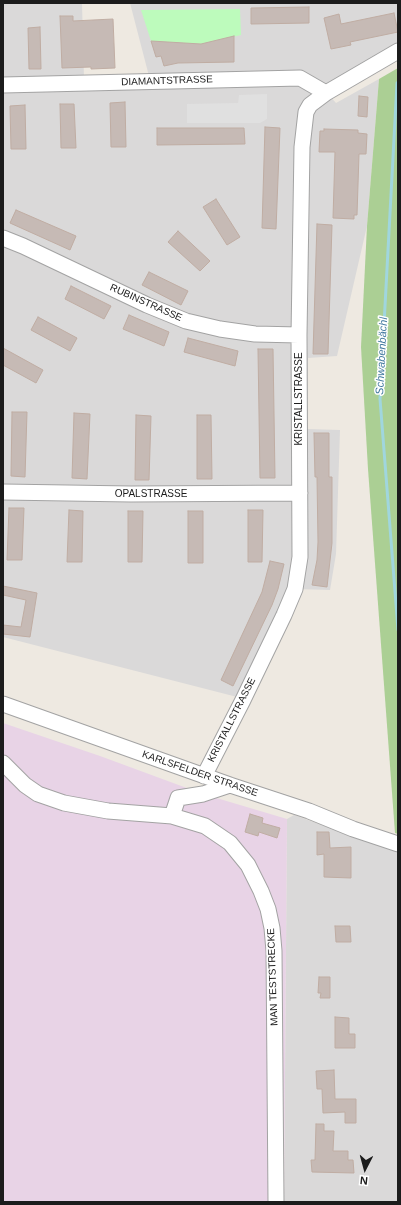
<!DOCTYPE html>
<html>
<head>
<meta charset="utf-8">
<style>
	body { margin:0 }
	#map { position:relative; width:401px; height:1205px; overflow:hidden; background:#eee9e1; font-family:Arial,sans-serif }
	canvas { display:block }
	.frame { position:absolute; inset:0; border:4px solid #1c1c1c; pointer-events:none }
	.north { position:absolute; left:345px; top:1149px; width:40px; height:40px; -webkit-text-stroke:3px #fff; paint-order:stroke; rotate:186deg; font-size:11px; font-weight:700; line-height:16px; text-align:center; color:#1c1c1c }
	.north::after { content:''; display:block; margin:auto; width:14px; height:18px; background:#1c1c1c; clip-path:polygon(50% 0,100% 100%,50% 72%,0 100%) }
</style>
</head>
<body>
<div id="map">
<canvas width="401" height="1205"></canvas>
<div class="frame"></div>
<div class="north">N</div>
</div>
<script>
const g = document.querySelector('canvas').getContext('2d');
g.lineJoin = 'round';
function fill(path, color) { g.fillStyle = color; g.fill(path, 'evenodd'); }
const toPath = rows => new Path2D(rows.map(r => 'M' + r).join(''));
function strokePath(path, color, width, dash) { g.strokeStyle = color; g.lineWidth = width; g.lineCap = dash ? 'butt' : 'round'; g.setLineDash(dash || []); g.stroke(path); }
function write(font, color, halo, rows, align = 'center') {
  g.font = font + ' Arial,sans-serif'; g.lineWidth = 3; g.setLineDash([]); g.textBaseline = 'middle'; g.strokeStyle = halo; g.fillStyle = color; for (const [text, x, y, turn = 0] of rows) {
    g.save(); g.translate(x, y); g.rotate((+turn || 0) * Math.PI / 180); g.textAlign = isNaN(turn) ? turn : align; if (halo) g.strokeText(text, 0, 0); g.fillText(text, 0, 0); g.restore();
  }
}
const residential = toPath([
	[3,3,82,3,84,79,3,82],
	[130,3,398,3,398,51,327,93,336,103,379,79,367,226,337,356,308,358,307,429,340,430,336,554,330,590,295,589,245,699,3,637,3,86,150,80],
	[294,815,398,852,398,1202,284,1202,287,819]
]);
const industrial = toPath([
	[3,723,100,756,203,794,287,819,284,1202,3,1202]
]);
const forest = toPath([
	[398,68,398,834,395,833,368,469,361,347,367,226,379,79]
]);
const park = toPath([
	[240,9,241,35,201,44,151,41,141,10]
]);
const parking = toPath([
	[267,94,267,119,260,123,187,123,187,104,238,103,239,95]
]);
const stream = toPath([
	[398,82,397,83,380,399,398,630]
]);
const building = toPath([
	[309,7,309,23,251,24,251,8,309,7],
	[394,13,398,32,350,42,351,45,331,49,324,18,339,14,341,24,394,13],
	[60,16,73,16,73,21,113,19,115,68,91,69,91,67,62,68,60,16],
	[40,27,41,69,29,69,28,28,40,27],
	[234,36,234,62,178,63,164,66,161,56,156,57,151,41,201,44,234,36],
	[359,96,368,97,367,117,358,116,359,96],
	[125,102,126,147,111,147,110,103,125,102],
	[60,104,74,104,76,148,61,148,60,104],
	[25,105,26,149,11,149,10,106,25,105],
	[265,127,280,128,276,229,262,228,265,127],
	[157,128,244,128,245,144,157,145,157,128],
	[324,129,358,130,358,133,367,134,366,154,359,154,357,215,354,215,354,219,333,218,335,152,319,152,320,131,324,131,324,129],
	[216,199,240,237,227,245,203,207,216,199],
	[16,210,76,236,70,250,10,223,16,210],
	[317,224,332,225,328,354,313,354,317,224],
	[178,231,210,261,200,271,168,242,178,231],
	[149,272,188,291,181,305,142,285,149,272],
	[71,286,111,306,104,319,65,299,71,286],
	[129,315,169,332,164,346,123,329,129,315],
	[38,317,77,338,70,351,31,330,38,317],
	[188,338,238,351,235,366,184,352,188,338],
	[3,348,43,370,36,383,3,365,3,348],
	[258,349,273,349,275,478,260,478,258,349],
	[12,412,27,412,25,477,11,476,12,412],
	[74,413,90,414,87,479,72,478,74,413],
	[136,415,151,416,149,480,135,480,136,415],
	[197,415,211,415,212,479,197,479,197,415],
	[314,433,329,433,329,477,332,477,332,543,327,587,312,585,317,560,318,542,317,477,315,477,314,433],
	[9,508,24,508,22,560,7,560,9,508],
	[69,510,83,511,82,562,67,562,69,510],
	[248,510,263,510,262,562,248,562,248,510],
	[128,511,143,511,142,562,128,562,128,511],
	[188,511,203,511,203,563,188,563,188,511],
	[270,561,284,564,278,589,272,605,233,686,221,680,262,592,270,561],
	[3,586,37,593,30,637,3,634,3,625,21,627,26,600,3,595,3,586],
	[250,814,263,818,262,823,280,828,277,838,259,832,258,836,245,832,250,814],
	[317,832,329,832,330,848,351,847,351,878,324,877,324,854,317,855,317,832],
	[335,926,350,926,351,942,336,942,335,926],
	[319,977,330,977,330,998,320,998,321,993,318,993,319,977],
	[335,1017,349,1018,349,1034,355,1034,355,1048,335,1048,335,1017],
	[334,1070,335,1099,356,1099,356,1123,345,1123,345,1112,323,1113,322,1089,317,1089,316,1071,334,1070],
	[316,1124,324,1124,324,1131,334,1131,333,1151,348,1151,348,1160,353,1160,354,1173,312,1172,311,1160,315,1160,316,1124]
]);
const minor = toPath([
	[3,85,300,78,326,93],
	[3,238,23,246,147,305,186,321,220,329,255,334,299,335],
	[3,492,131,494,300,493],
	[3,704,230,785,309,811,353,829,398,844],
	[3,763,25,785,38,794,64,803,108,811,172,816,205,826,230,843,248,865,261,891,268,909,272,928,274,951,276,1202],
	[204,776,243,700,284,615,295,589,300,557,299,335,302,147,306,112,310,105,326,93,398,51],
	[172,816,178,798,203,794,230,785]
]);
const streetNames = [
	["DIAMANTSTRASSE",167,81,-2],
	["RUBINSTRASSE",146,303,24],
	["KRISTALLSTRASSE",299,399,-90],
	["OPALSTRASSE",151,494],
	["KRISTALLSTRASSE",232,720,-63],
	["KARLSFELDER STRASSE",200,774,19],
	["MAN TESTSTRECKE",273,977,-92]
];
const waterNames = [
	["Schwabenbächl",382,356,-87]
];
fill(residential, '#dad9d9');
fill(industrial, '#e8d3e6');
fill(forest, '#abcf94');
fill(park, '#bdfbbc');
fill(parking, '#e0e0e0');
strokePath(stream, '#a0d6de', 3);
fill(building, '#c6bab5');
strokePath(building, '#c0ada3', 1);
strokePath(minor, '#a3a3a3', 17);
strokePath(minor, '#fff', 15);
write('10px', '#1c1c1c', '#fff', streetNames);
write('italic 11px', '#41789f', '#fff', waterNames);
</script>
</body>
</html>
